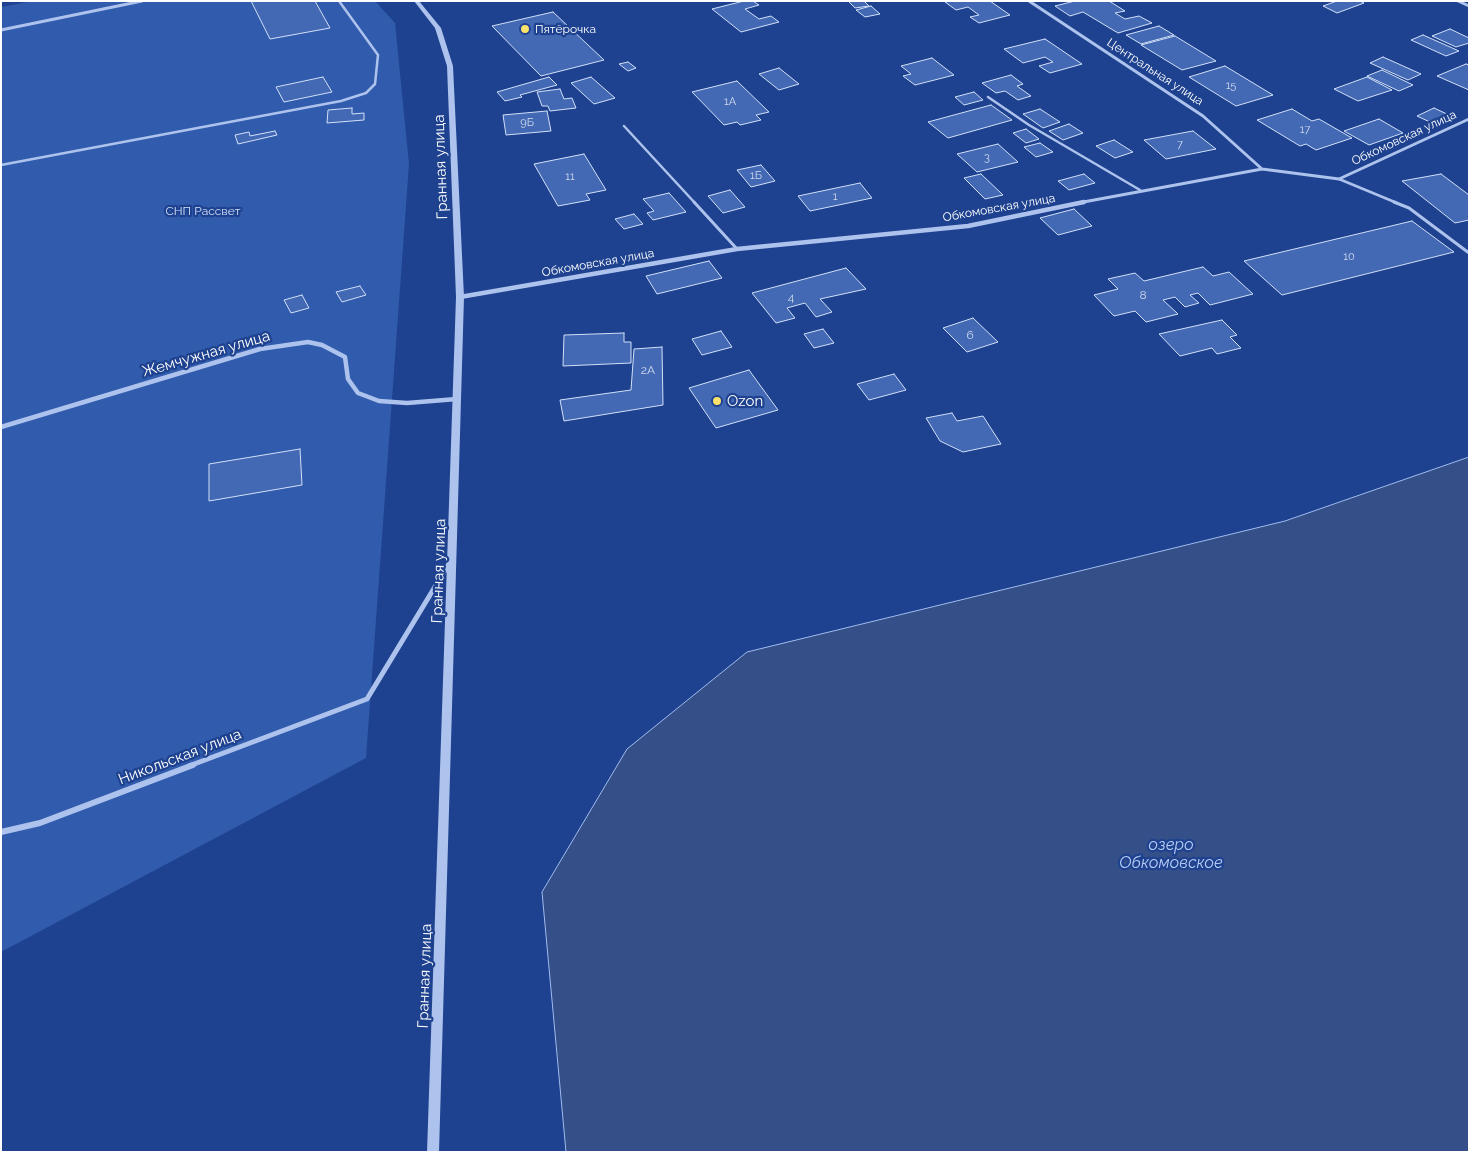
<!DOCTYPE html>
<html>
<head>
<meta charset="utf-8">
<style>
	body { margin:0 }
	#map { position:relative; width:1470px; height:1153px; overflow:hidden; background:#1e428f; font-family:Raleway,sans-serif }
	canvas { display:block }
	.frame { position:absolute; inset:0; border:2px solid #fff; pointer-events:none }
</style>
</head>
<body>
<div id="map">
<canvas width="1470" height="1153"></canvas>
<div class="frame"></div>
</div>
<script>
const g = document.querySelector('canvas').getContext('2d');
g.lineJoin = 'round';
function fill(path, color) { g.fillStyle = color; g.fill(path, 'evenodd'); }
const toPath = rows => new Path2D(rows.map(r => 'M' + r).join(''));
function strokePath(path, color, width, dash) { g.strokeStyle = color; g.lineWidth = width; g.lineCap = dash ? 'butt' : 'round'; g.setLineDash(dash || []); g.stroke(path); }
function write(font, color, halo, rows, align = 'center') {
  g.font = font + ' Raleway,sans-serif'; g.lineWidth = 4.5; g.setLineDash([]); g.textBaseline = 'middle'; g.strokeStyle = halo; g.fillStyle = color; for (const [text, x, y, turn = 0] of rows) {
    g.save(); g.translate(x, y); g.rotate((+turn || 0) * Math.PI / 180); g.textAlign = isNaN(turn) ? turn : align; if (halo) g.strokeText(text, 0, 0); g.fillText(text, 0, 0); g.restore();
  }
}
const green = toPath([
	[33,1,375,1,395,23,409,164,366,758,1,952,1,7]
]);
const water = toPath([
	[1469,457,1469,1152,566,1152,542,892,627,749,747,652,1285,521,1469,457]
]);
const building = toPath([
	[251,1,315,1,330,28,270,39,251,1],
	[744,1,753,1,759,5,745,9,759,19,771,16,779,22,741,32,712,9,744,1],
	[848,1,864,1,869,6,855,8,848,1],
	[950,1,990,1,1010,15,979,23,970,17,979,15,968,7,956,10,945,2,950,1],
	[1075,1,1109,1,1125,11,1115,13,1125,19,1139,16,1152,23,1118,33,1083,12,1070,16,1055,6,1075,1],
	[1337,1,1360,1,1364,3,1337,13,1323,6,1337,1],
	[871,6,880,14,865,17,856,10,871,6],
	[553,12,604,60,541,76,492,26,553,12],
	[1159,26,1174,35,1141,44,1126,35,1159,26],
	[1450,29,1469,38,1469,43,1456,47,1432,36,1450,29],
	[1423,35,1459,51,1446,56,1411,40,1423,35],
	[1175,36,1216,61,1182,70,1141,45,1175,36],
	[1045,39,1082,64,1050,73,1039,66,1053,62,1045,57,1023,63,1004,49,1045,39],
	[1383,57,1421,74,1408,80,1370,63,1383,57],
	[932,58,954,75,915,85,903,76,911,74,901,66,932,58],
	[628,62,636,68,628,71,619,64,628,62],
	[1466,64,1469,65,1469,90,1437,76,1466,64],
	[1225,66,1273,95,1236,106,1189,77,1225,66],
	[779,68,799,84,779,90,759,74,779,68],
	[1382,70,1413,85,1399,91,1367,76,1382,70],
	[1011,75,1023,84,1017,86,1031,96,1018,100,1005,91,996,93,982,83,1011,75],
	[323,77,332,92,284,102,276,87,323,77],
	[549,77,557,85,520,95,522,97,505,101,497,92,549,77],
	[591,77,615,98,594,104,571,83,591,77],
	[1367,77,1392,90,1358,101,1334,89,1367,77],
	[737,81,769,112,756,115,761,120,740,125,737,122,724,125,692,92,737,81],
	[560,89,564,99,572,98,576,108,550,111,548,106,542,106,537,92,560,89],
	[974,92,983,100,964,105,955,97,974,92],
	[991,105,1012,120,948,138,928,122,991,105],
	[352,108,352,114,364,113,364,120,327,123,328,110,352,108],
	[1434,108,1449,115,1432,123,1417,116,1434,108],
	[1040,109,1060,122,1043,128,1023,114,1040,109],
	[1292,109,1312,121,1319,119,1352,138,1316,150,1306,144,1300,146,1257,120,1292,109],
	[547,111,551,131,506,135,503,115,547,111],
	[1379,119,1403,133,1369,145,1344,131,1379,119],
	[1069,124,1083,133,1063,140,1049,131,1069,124],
	[1026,129,1039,139,1026,143,1013,133,1026,129],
	[275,131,277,135,238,144,235,135,249,132,250,136,275,131],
	[1193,131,1216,149,1166,159,1144,140,1193,131],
	[1114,140,1133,152,1115,158,1096,146,1114,140],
	[1040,143,1053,152,1036,157,1024,147,1040,143],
	[998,144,1018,162,977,172,957,154,998,144],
	[584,154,606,190,586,194,590,200,558,206,534,164,584,154],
	[761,165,775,181,751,187,737,170,761,165],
	[981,174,1003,195,985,199,964,178,981,174],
	[1084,174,1095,183,1069,190,1058,181,1084,174],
	[1441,174,1469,195,1469,220,1455,223,1402,181,1441,174],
	[860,183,872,198,810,211,798,196,860,183],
	[730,190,745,207,723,213,708,196,730,190],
	[669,193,686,212,653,220,647,213,654,211,643,199,669,193],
	[1074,209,1092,226,1058,235,1040,218,1074,209],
	[634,214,643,224,624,229,615,219,634,214],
	[1412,221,1454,252,1282,295,1244,261,1412,221],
	[709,261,722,278,657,294,646,276,709,261],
	[1203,267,1213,276,1229,272,1253,294,1210,305,1198,293,1190,295,1199,303,1185,307,1175,297,1163,300,1178,314,1146,322,1135,311,1114,316,1094,295,1118,289,1108,279,1135,273,1144,281,1203,267],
	[846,268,866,289,820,299,832,312,816,317,805,303,787,308,795,318,776,323,752,293,846,268],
	[360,286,366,295,342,302,336,292,360,286],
	[302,295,309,308,291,313,284,300,302,295],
	[973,318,998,342,967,352,943,328,973,318],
	[1222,320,1237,335,1230,337,1241,348,1217,354,1212,348,1180,356,1159,334,1222,320],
	[823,329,834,343,814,348,804,334,823,329],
	[721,331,732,347,702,355,692,339,721,331],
	[624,333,624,342,631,342,631,363,563,366,564,335,624,333],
	[662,347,663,405,564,421,560,400,631,390,634,349,662,347],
	[749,370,778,410,716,428,689,388,749,370],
	[894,374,906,390,869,400,857,384,894,374],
	[952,413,957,421,983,416,1001,444,963,452,940,441,926,418,952,413],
	[300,449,302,485,209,501,209,464,300,449]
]);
const serviceFar1 = toPath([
	[988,97,1029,125,1140,190],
	[624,126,695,203],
	[1,165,341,101,366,93,375,84,378,55,339,1],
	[1339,179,1397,203]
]);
const service = toPath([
	[694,202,737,249],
	[1394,202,1409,208,1469,253]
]);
const minorFar3 = toPath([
	[1029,1,1203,116,1262,169],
	[1458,1,1469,6],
	[1,30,142,1],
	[1078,203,1262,169,1339,179,1469,119]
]);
const minorFar2 = toPath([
	[460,297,737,249,968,226,1084,202],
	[1,427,260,349,308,342,322,345,345,357,348,379,358,393,379,401,407,403,457,399]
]);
const minorFar1 = toPath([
	[189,766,367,699,450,562]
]);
const minor = toPath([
	[1,832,40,823,193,765]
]);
const tertiary = toPath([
	[414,1,419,1,441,28,453,66,464,297,439,1152,427,1152,456,297,447,66,435,28,414,1]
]);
const markers = [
	[525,29,5,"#fce26c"],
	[717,401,5,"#fce26c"]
];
const farNumbernames = [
	["15",1231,86],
	["1А",730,102],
	["9Б",527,123],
	["17",1305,130],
	["7",1180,145],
	["3",987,158],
	["1Б",756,176],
	["11",570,177],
	["1",835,197],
	["10",1349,257]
];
const farPoinames = [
	["Пятёрочка",535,29]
];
const farStreetnames = [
	["Центральная улица",1155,72,33],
	["Обкомовская улица",1404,138,-25],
	["Обкомовская улица",999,208,-10],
	["Обкомовская улица",598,263,-10]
];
const farParknames = [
	["СНП Рассвет",203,211]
];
const numberNames = [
	["8",1143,295],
	["4",791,297],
	["6",970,335],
	["2А",648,370]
];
const streetNames = [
	["Гранная улица",441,167,-92],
	["Жемчужная улица",206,354,-16],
	["Гранная улица",439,571,-88],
	["Никольская улица",180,757,-21],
	["Гранная улица",425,976,-88]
];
const poiNames = [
	["Ozon",727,401]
];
const waterNames = [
	["озеро",1171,845],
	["Обкомовское",1171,863]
];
fill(green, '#315bac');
fill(water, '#354f88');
strokePath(water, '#a0bcef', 1);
fill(building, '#4369b4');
strokePath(building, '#d2e0f9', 1);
strokePath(serviceFar1, '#adc3ed', 2.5);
strokePath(service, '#adc3ed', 3);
strokePath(minorFar3, '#adc3ed', 3);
strokePath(minorFar2, '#adc3ed', 4.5);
strokePath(minorFar1, '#adc3ed', 5);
strokePath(minor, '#adc3ed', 6);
fill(tertiary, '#adc3ed');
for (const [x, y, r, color] of markers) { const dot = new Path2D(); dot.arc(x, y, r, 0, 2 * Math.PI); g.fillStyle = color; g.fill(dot); strokePath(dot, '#1e428f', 2); }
write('11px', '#d0daec', null, farNumbernames);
write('12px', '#fff', '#1e428f', farPoinames, 'left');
write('12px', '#fff', '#1e428f', farStreetnames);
write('12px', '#d2e0f9', '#1e428f', farParknames);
write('12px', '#d0daec', null, numberNames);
write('15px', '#fff', '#1e428f', streetNames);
write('15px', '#fff', '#1e428f', poiNames, 'left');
write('italic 16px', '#b9cdf4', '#1e428f', waterNames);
</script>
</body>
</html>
